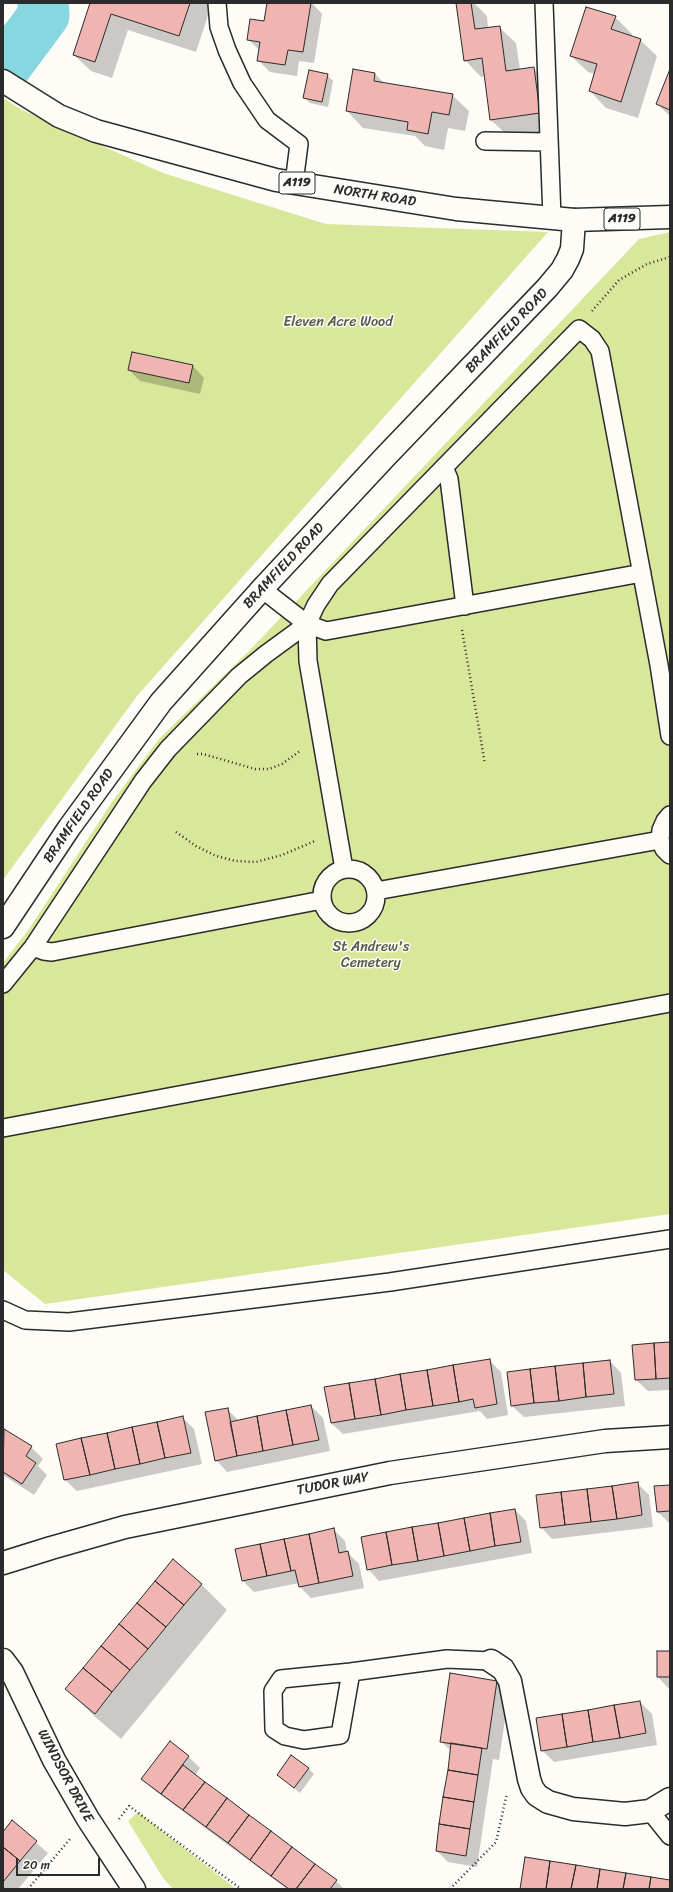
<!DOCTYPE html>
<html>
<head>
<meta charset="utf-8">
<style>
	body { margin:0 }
	#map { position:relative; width:673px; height:1892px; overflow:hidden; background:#fdfcf7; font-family:Sriracha,sans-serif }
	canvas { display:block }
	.frame { position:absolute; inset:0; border:4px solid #2b2b2b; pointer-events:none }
	.scale { position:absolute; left:16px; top:1858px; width:84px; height:18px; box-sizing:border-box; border:2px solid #2b2b2b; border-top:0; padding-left:5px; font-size:12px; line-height:14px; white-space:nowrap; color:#2b2b2b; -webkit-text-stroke:3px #fdfcf7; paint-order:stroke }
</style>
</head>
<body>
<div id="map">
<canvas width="673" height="1892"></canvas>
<div class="frame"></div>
<div class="scale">20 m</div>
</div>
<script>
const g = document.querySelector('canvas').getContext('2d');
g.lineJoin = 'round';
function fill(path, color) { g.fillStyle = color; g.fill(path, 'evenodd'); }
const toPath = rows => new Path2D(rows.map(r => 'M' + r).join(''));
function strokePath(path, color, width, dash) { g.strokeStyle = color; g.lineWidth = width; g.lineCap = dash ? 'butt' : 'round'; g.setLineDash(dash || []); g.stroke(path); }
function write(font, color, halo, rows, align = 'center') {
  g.font = font + ' Sriracha,sans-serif'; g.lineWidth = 3; g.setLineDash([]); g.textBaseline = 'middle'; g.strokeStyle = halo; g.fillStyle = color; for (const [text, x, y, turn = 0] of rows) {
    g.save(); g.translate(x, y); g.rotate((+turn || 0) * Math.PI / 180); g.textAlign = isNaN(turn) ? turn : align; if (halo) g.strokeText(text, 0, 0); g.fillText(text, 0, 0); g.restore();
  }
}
const green = toPath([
	[3,98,22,110,163,173,326,224,548,232,137,696,3,880],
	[670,232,670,1214,45,1304,3,1270,3,963,29,929,112,802,159,739,250,650,639,239],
	[138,1812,236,1889,173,1889,163,1878,128,1821]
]);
const shadow = toPath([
	[91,3,212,3,196,52,128,30,112,78,91,71,74,55],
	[268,3,312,3,322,14,314,63,299,61,297,76,270,72,258,60,260,51,248,39,265,22],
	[457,3,474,3,487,16,488,28,499,27,516,43,520,70,533,68,550,85,556,130,508,136,491,120,485,76,481,77,465,60],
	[615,17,632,34,631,37,640,40,657,56,638,118,606,108,590,91,595,74,588,72,571,56],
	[353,70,375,74,385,84,452,95,469,111,465,131,448,128,444,150,425,146,415,136,363,128,347,111],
	[670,72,670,116,657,104],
	[327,75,333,81,328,107,310,103,304,97],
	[193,366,204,378,200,394,140,381,129,370],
	[670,1343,670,1390,648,1391,636,1380],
	[489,1360,501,1372,508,1415,487,1419,480,1411,343,1434,331,1423],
	[610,1361,621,1373,625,1406,524,1417,512,1406],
	[311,1406,323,1418,330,1451,227,1472,216,1460,227,1409,239,1421],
	[182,1417,194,1429,202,1464,77,1491,65,1480,57,1445],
	[3,1429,31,1447,43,1459,38,1466,47,1475,34,1495,3,1475],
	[638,1484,649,1495,653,1527,552,1539,541,1527],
	[670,1486,670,1523,669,1523,658,1512],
	[515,1510,526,1521,532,1553,379,1581,368,1569],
	[333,1529,345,1541,347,1552,359,1564,364,1588,311,1598,300,1587,299,1583,254,1592,243,1581],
	[201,1584,227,1610,121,1739,93,1715,67,1689],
	[670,1652,670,1689,669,1689,658,1677],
	[451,1675,497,1682,509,1693,499,1760,493,1759,477,1867,448,1862,437,1851,451,1751,441,1741],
	[640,1702,652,1714,657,1745,554,1762,542,1750],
	[170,1743,189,1757,200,1768,195,1776,336,1881,344,1889,287,1889,154,1790,143,1779],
	[308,1768,314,1774,300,1793,278,1775],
	[12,1822,48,1853,18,1889,3,1889,3,1833]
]);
const river = toPath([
	[3,70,44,15,43,3]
]);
const building = toPath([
	[90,3,190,3,179,36,111,14,95,62,73,55,90,3],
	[267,3,311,3,303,52,288,50,285,65,257,61,260,42,247,40,250,19,264,21,267,3],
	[456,3,471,3,475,29,500,26,506,71,534,67,540,113,490,120,482,58,464,61,456,3],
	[586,7,616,16,611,29,641,39,621,102,589,91,597,64,570,56,586,7],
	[353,69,375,73,374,81,453,94,449,115,432,112,428,134,407,130,408,122,346,111,353,69],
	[670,69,670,110,656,104,670,69],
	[309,70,328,74,322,102,303,98,309,70],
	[132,352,193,365,189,383,128,370,132,352],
	[670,1342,670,1378,656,1379,654,1343,670,1342],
	[654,1343,656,1379,635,1380,632,1345,654,1343],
	[490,1359,497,1404,475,1408,473,1399,459,1402,453,1365,490,1359],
	[610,1360,614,1394,586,1397,583,1363,610,1360],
	[583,1363,586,1397,559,1401,555,1366,583,1363],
	[453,1365,459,1402,433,1406,427,1370,453,1365],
	[555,1366,559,1401,534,1403,530,1369,555,1366],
	[530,1369,534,1403,511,1406,507,1372,530,1369],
	[427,1370,433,1406,406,1410,400,1374,427,1370],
	[400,1374,406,1410,381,1415,375,1379,400,1374],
	[375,1379,381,1415,355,1419,349,1383,375,1379],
	[349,1383,355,1419,331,1423,324,1387,349,1383],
	[311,1405,319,1440,293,1445,286,1410,311,1405],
	[228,1408,237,1456,215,1461,205,1412,228,1408],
	[286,1410,293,1445,263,1451,257,1416,286,1410],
	[183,1416,191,1453,165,1458,157,1422,183,1416],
	[257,1416,263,1451,237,1456,230,1422,257,1416],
	[157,1422,165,1458,140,1464,132,1427,157,1422],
	[132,1427,140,1464,115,1469,107,1433,132,1427],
	[4,1429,32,1446,26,1456,36,1463,22,1484,3,1472,4,1429],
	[107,1433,115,1469,90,1475,81,1438,107,1433],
	[81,1438,90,1475,64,1480,56,1444,81,1438],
	[638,1482,642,1515,617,1519,612,1486,638,1482],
	[670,1485,670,1511,657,1512,654,1486,670,1485],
	[612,1486,617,1519,591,1522,587,1489,612,1486],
	[587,1489,591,1522,565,1525,561,1492,587,1489],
	[561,1492,565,1525,540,1528,536,1495,561,1492],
	[515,1509,521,1542,495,1546,490,1513,515,1509],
	[490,1513,495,1546,470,1551,464,1518,490,1513],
	[464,1518,470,1551,444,1556,438,1523,464,1518],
	[438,1523,444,1556,418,1561,412,1527,438,1523],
	[412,1527,418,1561,392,1565,386,1532,412,1527],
	[334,1528,339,1553,348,1551,353,1576,319,1583,309,1534,334,1528],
	[386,1532,392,1565,367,1570,361,1537,386,1532],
	[309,1534,319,1583,299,1587,295,1570,291,1571,284,1539,309,1534],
	[284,1539,291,1571,267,1576,260,1544,284,1539],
	[260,1544,267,1576,242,1581,235,1549,260,1544],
	[173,1559,202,1584,184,1605,155,1581,173,1559],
	[155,1581,184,1605,166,1627,137,1603,155,1581],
	[137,1603,166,1627,148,1649,119,1624,137,1603],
	[119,1624,148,1649,130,1670,101,1646,119,1624],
	[101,1646,130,1670,112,1692,83,1668,101,1646],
	[657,1651,670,1651,670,1677,657,1677,657,1651],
	[83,1668,112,1692,95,1714,65,1689,83,1668],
	[450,1673,497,1681,487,1749,440,1742,450,1673],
	[640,1701,646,1733,620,1738,614,1705,640,1701],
	[614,1705,620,1738,593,1742,588,1710,614,1705],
	[588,1710,593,1742,567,1747,562,1714,588,1710],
	[562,1714,567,1747,541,1751,536,1718,562,1714],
	[170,1741,189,1756,161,1794,141,1779,170,1741],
	[451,1743,482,1748,478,1775,448,1770,451,1743],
	[291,1755,309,1768,294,1788,277,1775,291,1755],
	[183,1765,205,1782,183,1810,161,1794,183,1765],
	[448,1770,478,1775,474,1802,443,1797,448,1770],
	[205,1782,227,1798,206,1827,183,1810,205,1782],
	[443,1797,474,1802,470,1829,439,1824,443,1797],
	[227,1798,249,1815,228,1843,206,1827,227,1798],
	[249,1815,271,1831,250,1860,228,1843,249,1815],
	[12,1820,37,1841,20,1861,3,1847,3,1832,12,1820],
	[439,1824,470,1829,466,1856,436,1851,439,1824],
	[271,1831,292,1847,271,1876,250,1860,271,1831],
	[3,1847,20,1861,3,1882,3,1847],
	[292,1847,315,1864,296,1889,289,1889,271,1876,292,1847],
	[525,1857,550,1861,546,1889,520,1889,525,1857],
	[550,1861,576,1865,571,1889,546,1889,550,1861],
	[315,1864,337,1880,330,1889,296,1889,315,1864],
	[576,1865,600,1869,597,1889,571,1889,576,1865],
	[600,1869,626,1873,623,1889,597,1889,600,1869],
	[626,1873,651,1877,649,1889,623,1889,626,1873],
	[651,1877,670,1880,670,1889,649,1889,651,1877]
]);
const path = toPath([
	[592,311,619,280,647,264,670,257],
	[462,630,485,764],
	[197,754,203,754,255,769,269,769,282,764,300,751],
	[176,832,196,846,216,856,236,861,256,862,282,855,315,841],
	[119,1819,129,1806,241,1889],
	[28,1889,70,1839],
	[450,1889,496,1842,507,1793]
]);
const service = toPath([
	[217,3,219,27,227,50,242,83,267,120,299,144,294,183],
	[544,3,552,218],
	[485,141,549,142],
	[444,467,449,479,465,606],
	[262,589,307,624,326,631,642,573],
	[670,815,665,821,661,830,660,840,664,849,670,855],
	'322 896a27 27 0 1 1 54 0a27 27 0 1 1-54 0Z',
	[344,869,308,661,307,624,316,605,330,584,579,329,592,339,600,351,659,665,670,736],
	[376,891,660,840],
	[33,947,44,951,52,952,322,900],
	[3,984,33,947,143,781,168,749,239,676,266,654,307,624],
	[3,1128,670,1003],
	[3,1310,25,1320,69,1322,390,1282,670,1239],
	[351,1672,281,1679,273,1691,274,1729,285,1736,304,1740,340,1735,351,1672,447,1659,491,1661],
	[650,1811,670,1836]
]);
const minor = toPath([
	[3,1563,51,1548,125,1527,390,1473,605,1441,670,1437],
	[3,1660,12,1672,54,1760,88,1819,134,1889],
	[491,1661,503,1669,510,1681,529,1779,532,1788,537,1795,548,1802,573,1809,625,1814,650,1811,670,1799]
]);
const tertiary = toPath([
	[3,927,69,828,161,702,262,589,385,457,547,288,562,270,568,259,572,249,574,220]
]);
const primary = toPath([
	[3,81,59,116,96,131,276,180,456,209,574,220,670,217]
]);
const shields = [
	[297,183,36],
	[622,219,36]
];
const shieldNames = [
	["A119",297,183],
	["A119",622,219]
];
const streetNames = [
	["NORTH ROAD",375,196,9],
	["BRAMFIELD ROAD",507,331,-46],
	["BRAMFIELD ROAD",284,566,-47],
	["BRAMFIELD ROAD",79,816,-55],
	["TUDOR WAY",333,1484,-11],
	["WINDSOR DRIVE",65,1776,62]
];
const parkNames = [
	["Eleven Acre Wood",338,322],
	["St Andrew's",371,947],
	["Cemetery",371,963]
];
fill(green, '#d9e79a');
fill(shadow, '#0003');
strokePath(river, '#87d7e1', 51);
fill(building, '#f0b5b0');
strokePath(building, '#2b2b2b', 1);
strokePath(service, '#2b2b2b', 20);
strokePath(minor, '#2b2b2b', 25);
strokePath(tertiary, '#2b2b2b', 25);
strokePath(primary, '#2b2b2b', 25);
strokePath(path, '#2b2b2b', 2.5, [1, 3]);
strokePath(service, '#fdfcf7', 17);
strokePath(minor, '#fdfcf7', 22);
strokePath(tertiary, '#fdfcf7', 22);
strokePath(primary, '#fdfcf7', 22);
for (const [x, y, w] of shields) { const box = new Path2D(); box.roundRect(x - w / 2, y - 11, w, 22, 3); g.fillStyle = '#fdfcf7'; g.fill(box); strokePath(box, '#2b2b2b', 1); }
write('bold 13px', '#2b2b2b', null, shieldNames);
write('14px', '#2b2b2b', '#fdfcf7', streetNames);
write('14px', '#565a47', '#fdfcf7', parkNames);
</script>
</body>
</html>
